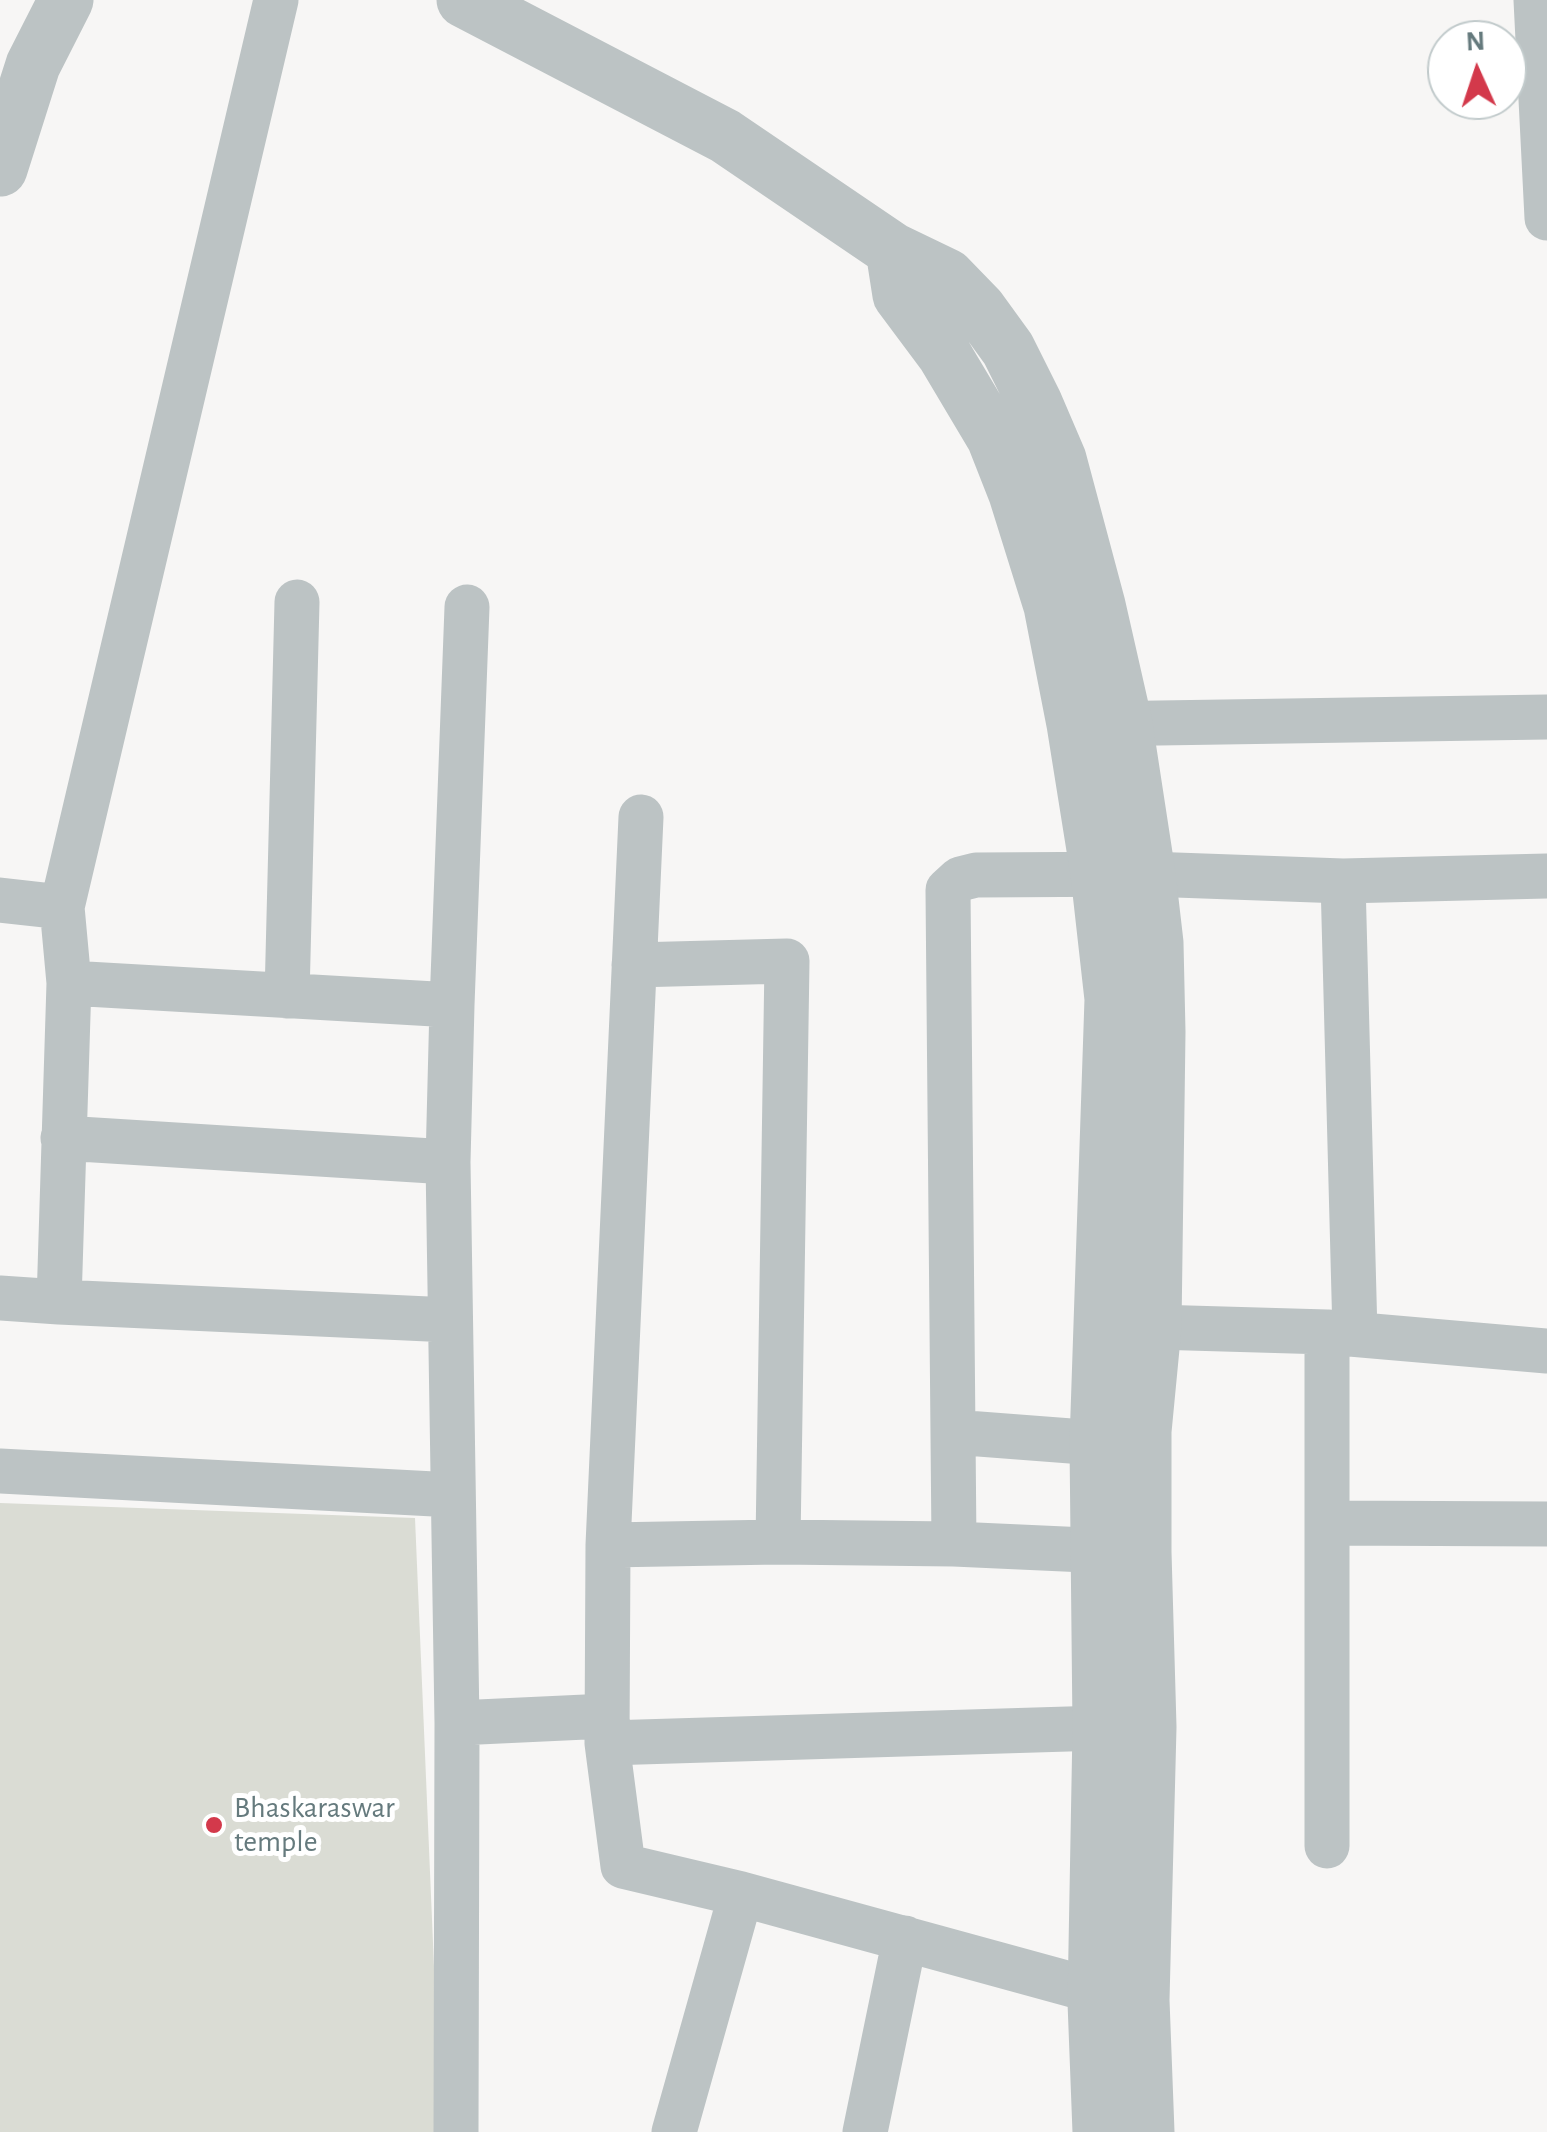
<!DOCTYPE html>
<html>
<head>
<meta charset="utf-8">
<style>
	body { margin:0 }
	#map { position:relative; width:1547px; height:2132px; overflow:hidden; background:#f7f6f5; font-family:"Alegreya Sans",sans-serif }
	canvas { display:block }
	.north { position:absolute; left:1427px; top:20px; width:100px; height:100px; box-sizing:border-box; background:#fff; border:2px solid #c1cacb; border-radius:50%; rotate:357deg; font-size:28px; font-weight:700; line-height:40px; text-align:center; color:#657a7d }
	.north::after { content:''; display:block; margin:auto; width:35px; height:45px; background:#d3394b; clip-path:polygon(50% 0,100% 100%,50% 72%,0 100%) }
</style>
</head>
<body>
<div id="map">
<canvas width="1547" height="2132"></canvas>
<div class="north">N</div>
</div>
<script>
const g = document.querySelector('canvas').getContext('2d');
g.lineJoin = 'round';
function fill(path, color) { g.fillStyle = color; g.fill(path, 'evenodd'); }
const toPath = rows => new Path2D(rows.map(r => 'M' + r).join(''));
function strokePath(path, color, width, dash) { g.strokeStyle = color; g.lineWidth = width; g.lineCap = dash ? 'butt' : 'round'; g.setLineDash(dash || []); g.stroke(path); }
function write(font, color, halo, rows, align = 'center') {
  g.font = font + ' "Alegreya Sans",sans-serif'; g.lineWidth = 10; g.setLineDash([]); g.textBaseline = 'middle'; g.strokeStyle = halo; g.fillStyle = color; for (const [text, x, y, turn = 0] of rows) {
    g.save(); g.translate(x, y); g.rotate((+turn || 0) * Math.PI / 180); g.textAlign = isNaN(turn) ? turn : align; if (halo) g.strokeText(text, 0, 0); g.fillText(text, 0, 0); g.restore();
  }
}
const green = toPath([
	[0,1503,415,1518,441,2132,0,2132]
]);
const minor = toPath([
	[276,0,62,907,69,983,59,1302,450,1320],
	[1536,0,1547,218],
	[1094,724,1547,717],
	[1343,881,1355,1334],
	[0,900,62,907],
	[634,965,787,961,778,1542],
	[287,996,297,602],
	[452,1005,467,607],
	[63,1138,448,1162,452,1005,69,983],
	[448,1162,457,1723,456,2132],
	[0,1298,59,1302],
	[1120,1326,1327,1332,1547,1351],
	[1327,1332,1327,1846],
	[953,1432,1097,1443],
	[0,1471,453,1495],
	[1327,1523,1547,1524],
	[954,1544,948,890,960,879,976,875,1148,874,1343,881,1547,876],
	[608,1545,778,1542,954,1544,1130,1552],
	[457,1723,607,1716],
	[607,1743,608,1545,641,817],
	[741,1894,623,1866,607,1743,1134,1727],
	[674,2132,741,1894,1095,1991,1128,1998],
	[865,2132,905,1938]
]);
const tertiary = toPath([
	[464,0,725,136,893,250,947,276,979,309,1008,349,1035,403,1059,459,1098,605,1125,724,1148,874,1156,943,1158,1032,1154,1327,1144,1431,1144,1552,1149,1727,1142,2000,1147,2132],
	[0,169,33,65,66,0],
	[893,250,900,295,944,354,994,438,1016,494,1051,606,1074,724,1098,874,1112,999,1097,1443,1100,1728,1095,2002,1100,2132]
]);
const markers = [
	[214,1825,10,"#d3394b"]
];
const poiNames = [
	["Bhaskaraswar",234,1808],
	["temple",234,1842]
];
fill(green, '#dadcd4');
strokePath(minor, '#bcc3c4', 45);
strokePath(tertiary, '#bcc3c4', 55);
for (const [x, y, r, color] of markers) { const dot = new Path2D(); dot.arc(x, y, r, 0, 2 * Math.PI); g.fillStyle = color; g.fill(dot); strokePath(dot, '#fff', 4); }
write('30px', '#657a7d', '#fff', poiNames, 'left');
</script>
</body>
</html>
